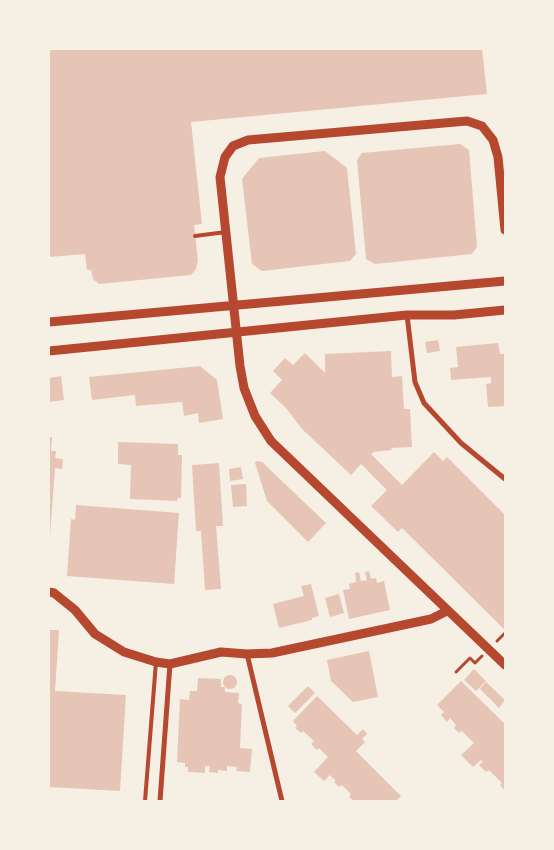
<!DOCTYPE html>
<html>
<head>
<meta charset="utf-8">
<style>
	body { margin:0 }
	#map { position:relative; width:554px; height:850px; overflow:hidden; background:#f6efe4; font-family:Barlow,sans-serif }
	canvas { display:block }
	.frame { position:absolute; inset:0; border:50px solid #f6efe4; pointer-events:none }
</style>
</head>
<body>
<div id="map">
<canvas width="554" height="850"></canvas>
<div class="frame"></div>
</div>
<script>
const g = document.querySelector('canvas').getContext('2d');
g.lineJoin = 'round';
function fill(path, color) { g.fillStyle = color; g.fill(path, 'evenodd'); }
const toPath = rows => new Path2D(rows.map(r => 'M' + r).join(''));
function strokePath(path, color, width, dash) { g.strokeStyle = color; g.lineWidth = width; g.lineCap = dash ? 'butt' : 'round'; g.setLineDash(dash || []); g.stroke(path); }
const building = toPath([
	[49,49,482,49,487,94,191,122,202,224,194,225,198,261,196,269,191,275,99,284,93,279,91,270,87,270,85,254,49,257],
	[460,144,469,150,477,247,472,254,375,264,366,259,357,160,362,153],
	[325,151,347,168,356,254,350,261,262,271,252,264,242,179,259,158],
	[438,340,440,351,427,353,425,342],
	[498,343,500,354,505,354,505,388,504,388,505,406,488,407,486,384,491,383,491,377,451,380,450,368,458,367,456,347],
	[391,351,392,377,402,376,404,409,410,409,412,447,391,448,392,450,374,452,371,454,402,485,434,452,443,461,447,457,505,515,505,627,504,629,402,528,398,532,371,506,387,490,361,464,351,475,302,429,286,408,270,393,282,380,273,371,285,358,293,365,305,353,325,373,325,354],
	[200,366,217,380,223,419,199,423,198,413,184,416,182,402,136,406,135,395,92,400,89,377],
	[61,376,64,400,49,402,49,378],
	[49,437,52,437,51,451,56,451,55,458,63,459,62,469,55,468,50,536,49,536],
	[118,442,178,444,178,455,182,455,181,498,178,498,177,501,130,499,131,465,118,464],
	[257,461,262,462,326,523,308,542,267,501,255,463],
	[219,463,223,526,216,526,221,589,205,590,201,531,196,531,192,465],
	[241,467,243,479,230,481,229,469],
	[246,484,247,506,233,507,231,485],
	[76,505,179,513,174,584,67,576,71,519,75,520],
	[369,571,371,579,376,578,377,583,384,581,390,610,349,619,343,590,350,589,349,584,356,582,355,573,359,572,361,581,367,580,365,572],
	[311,584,319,616,312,618,312,620,279,628,273,604,304,596,301,586],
	[339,594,344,613,330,617,325,598],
	[49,630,59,630,55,691,126,695,120,791,49,787],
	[369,651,378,697,353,702,331,681,327,660],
	[474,669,486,681,476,691,464,680],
	'223 682a7 7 0 1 1 14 0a7 7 0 1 1-14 0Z',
	[198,678,221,679,221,687,225,687,225,692,239,693,238,703,242,704,240,748,252,749,250,772,236,771,237,767,227,766,227,771,218,770,218,773,209,772,210,766,205,766,205,773,188,772,188,767,185,767,185,763,177,762,180,699,189,700,190,691,197,691],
	[461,681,505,724,505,791,500,785,502,783,489,770,486,772,479,765,483,762,481,760,473,767,461,755,474,743,462,731,459,733,454,728,456,725,450,718,447,722,441,715,444,712,437,705],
	[486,682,505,700,499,708,480,689],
	[308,686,315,693,295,713,288,706],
	[317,696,357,735,363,729,367,734,362,739,365,742,356,751,401,796,396,801,354,801,349,797,351,794,342,785,339,787,334,782,336,781,330,775,324,781,314,772,328,757,319,748,317,750,311,744,314,741,303,731,301,733,295,728,297,726,293,721]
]);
const path = toPath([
	[497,641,505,633],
	[456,672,470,658,475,663,482,656]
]);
const service = toPath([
	[195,236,226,232],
	[145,801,156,662]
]);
const minor = toPath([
	[407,315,415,382,424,403,461,443,505,479],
	[247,654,282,801],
	[160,801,170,664]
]);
const tertiary = toPath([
	[505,230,498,157,493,140,482,126,467,121,248,140,233,146,225,157,220,177,240,366,244,388,255,416,271,441,505,665],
	[49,322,505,281],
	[49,351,407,315,454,315,505,310],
	[49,592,54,593,75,610,95,634,124,652,156,662,170,664,221,652,247,654,272,653,431,619,447,611]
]);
fill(building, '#e6c5b7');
strokePath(path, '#b5482f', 3);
strokePath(service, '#b5482f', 4);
strokePath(minor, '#b5482f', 5);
strokePath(tertiary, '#b5482f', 9);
</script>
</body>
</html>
